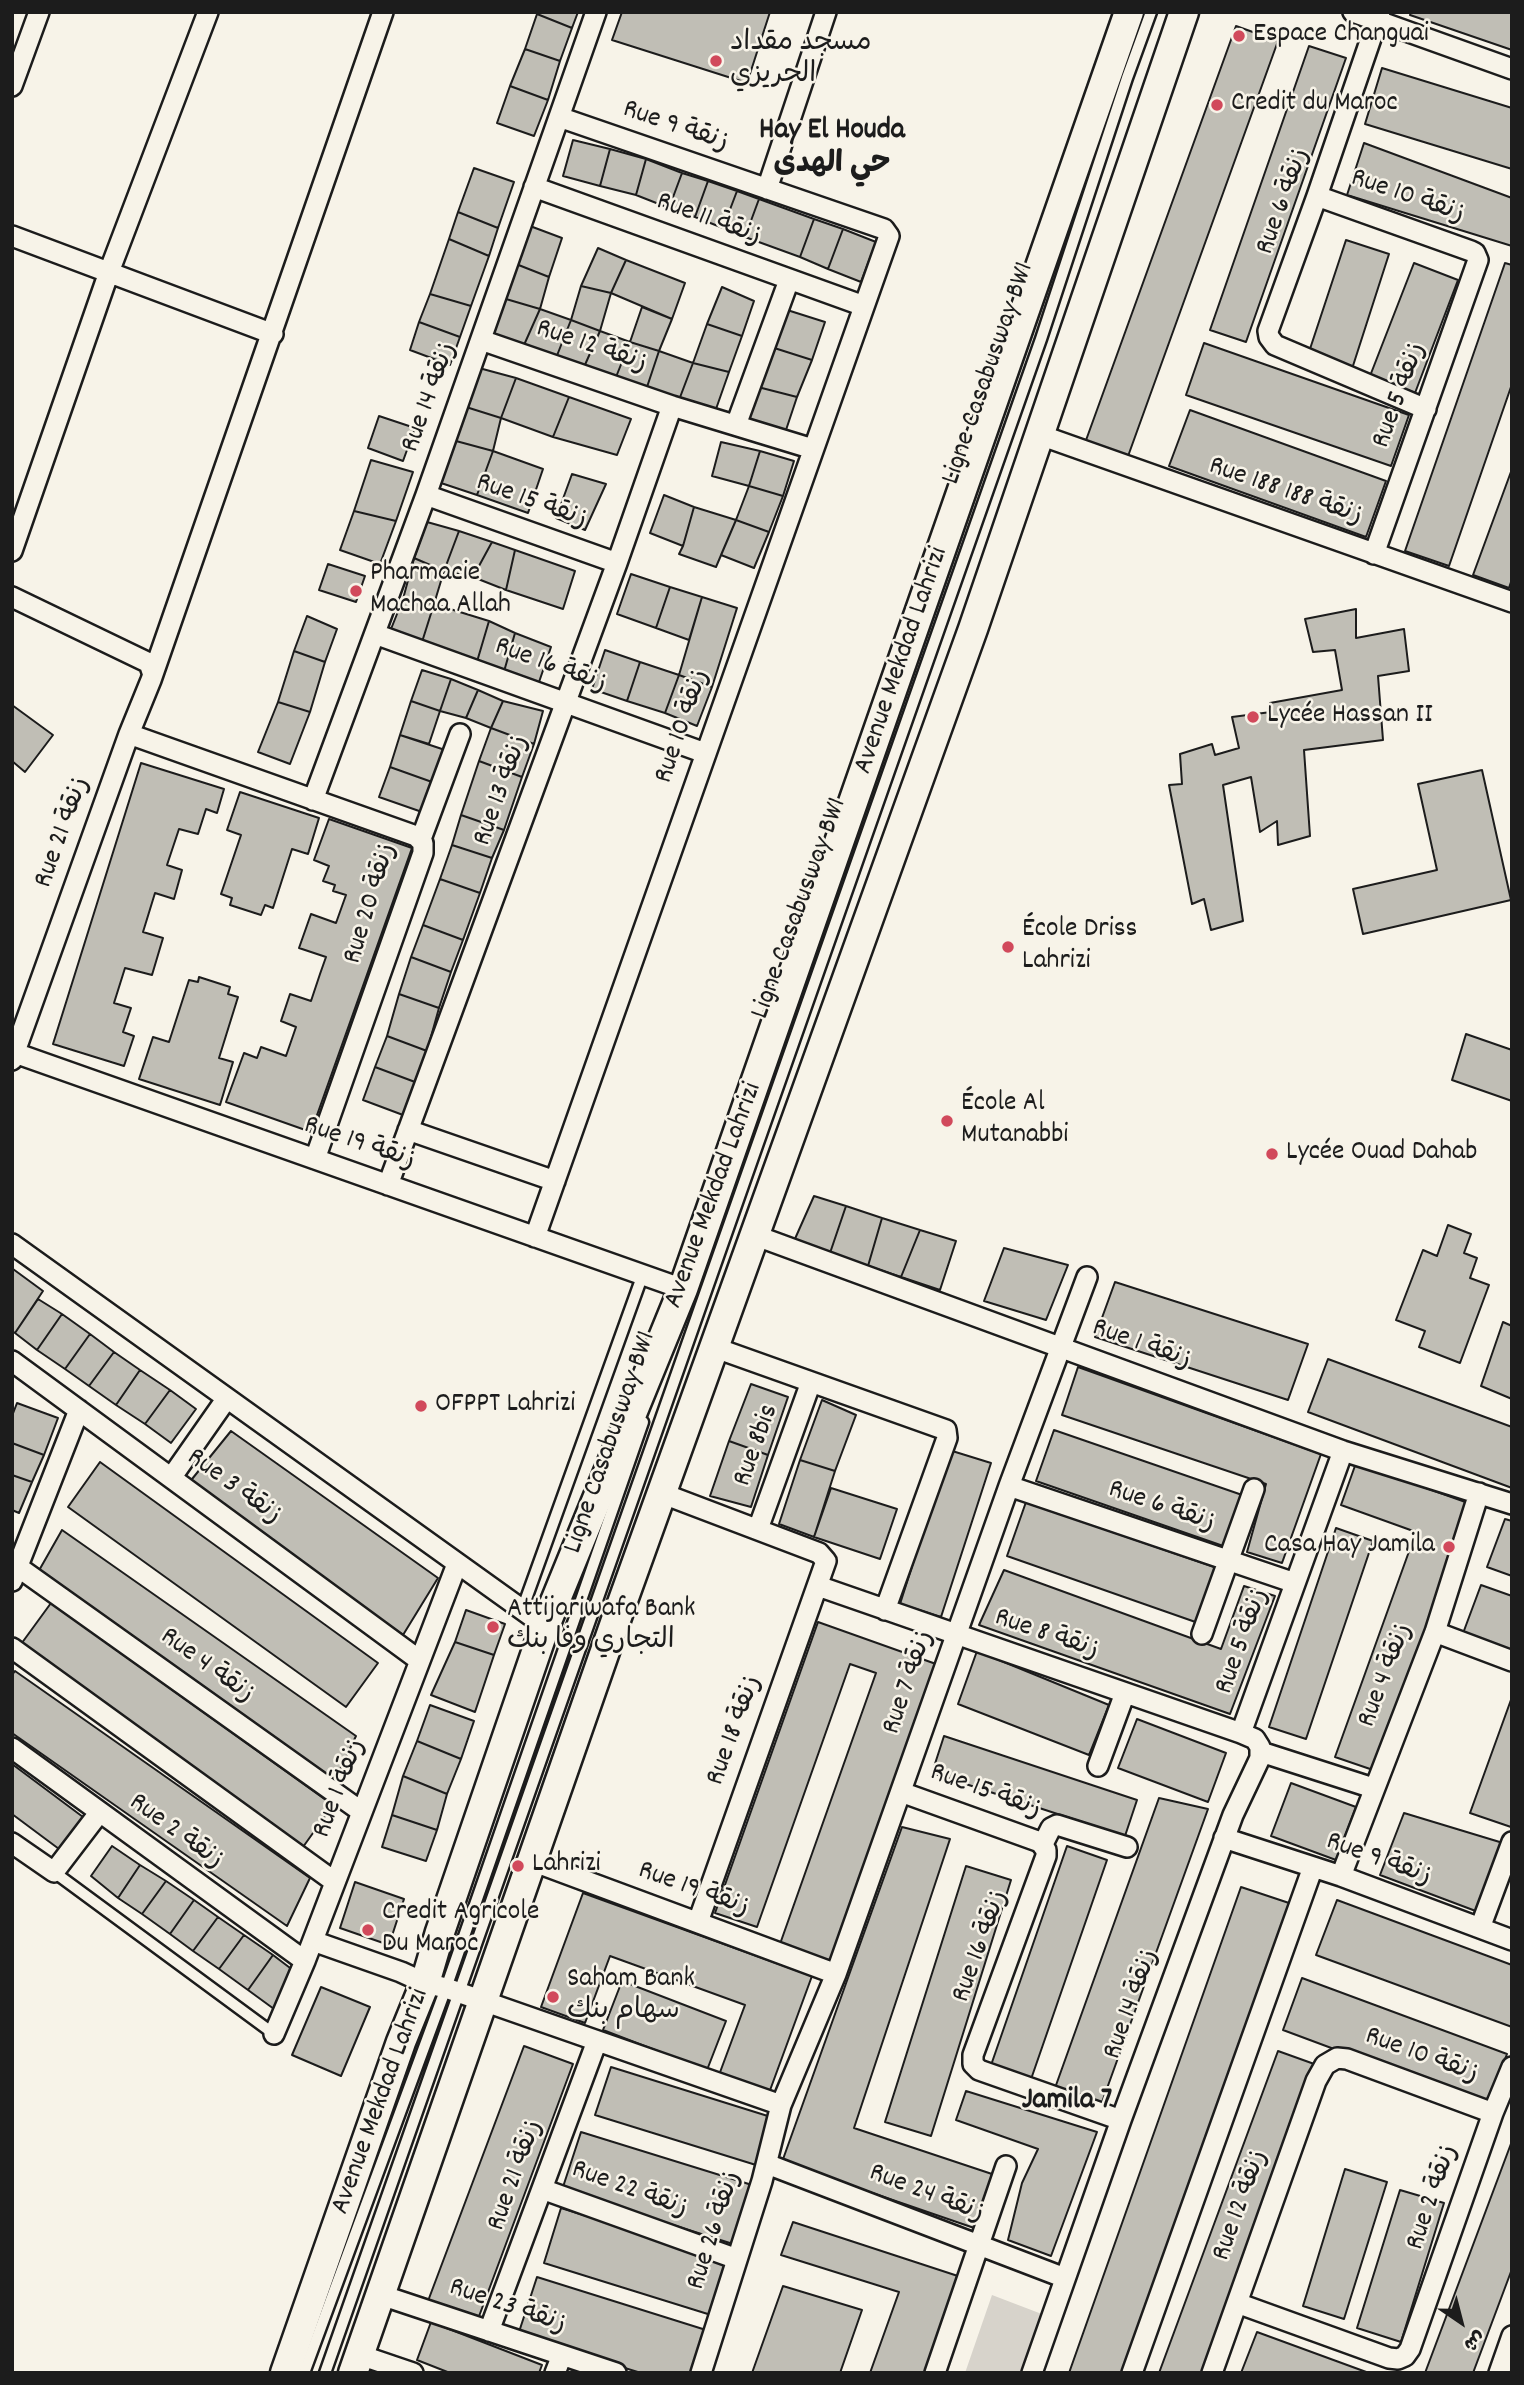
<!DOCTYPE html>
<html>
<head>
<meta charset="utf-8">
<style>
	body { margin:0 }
	#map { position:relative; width:1524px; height:2385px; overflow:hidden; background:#f7f3e8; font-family:Dekko,"Playpen Sans Arabic",sans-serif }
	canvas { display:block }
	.frame { position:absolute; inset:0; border:14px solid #1c1c1c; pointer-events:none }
	.north { position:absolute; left:1426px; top:2287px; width:70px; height:70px; -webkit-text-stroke:5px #f7f3e8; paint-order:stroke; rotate:145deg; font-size:19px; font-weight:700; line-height:28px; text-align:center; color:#1c1c1c }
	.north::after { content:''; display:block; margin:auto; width:24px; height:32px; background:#1c1c1c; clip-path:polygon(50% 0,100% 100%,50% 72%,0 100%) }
</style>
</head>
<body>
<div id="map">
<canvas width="1524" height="2385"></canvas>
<div class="frame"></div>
<div class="north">ش</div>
</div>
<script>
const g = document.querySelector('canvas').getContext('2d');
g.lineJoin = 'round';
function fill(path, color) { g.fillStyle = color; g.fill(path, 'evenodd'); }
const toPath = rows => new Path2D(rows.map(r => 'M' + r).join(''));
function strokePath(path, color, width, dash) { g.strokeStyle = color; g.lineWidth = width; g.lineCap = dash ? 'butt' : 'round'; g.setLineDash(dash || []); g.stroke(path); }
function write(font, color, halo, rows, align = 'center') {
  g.font = font + ' Dekko,"Playpen Sans Arabic",sans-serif'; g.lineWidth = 5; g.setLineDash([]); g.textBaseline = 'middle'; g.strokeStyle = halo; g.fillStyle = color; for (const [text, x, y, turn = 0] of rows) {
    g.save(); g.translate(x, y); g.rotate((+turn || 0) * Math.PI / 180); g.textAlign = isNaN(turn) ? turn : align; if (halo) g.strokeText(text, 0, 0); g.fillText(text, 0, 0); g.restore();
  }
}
const green = toPath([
	[992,2295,1047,2316,1026,2373,965,2373]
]);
const building = toPath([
	[538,12,578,12,572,28,537,14,538,12],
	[622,12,770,12,747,83,612,40,622,12],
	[1411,12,1512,12,1512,50,1410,15,1411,12],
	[537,14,572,28,560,61,525,49,537,14],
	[1236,26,1278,41,1127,459,1085,443,1236,26],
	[1309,46,1346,58,1246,342,1210,330,1309,46],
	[525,49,560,61,548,100,510,86,525,49],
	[1382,68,1512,108,1512,169,1365,124,1382,68],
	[510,86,548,100,534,136,497,123,510,86],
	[573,140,610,149,600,186,563,176,573,140],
	[1364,143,1512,198,1512,246,1347,195,1364,143],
	[610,149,646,159,636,195,600,186,610,149],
	[646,159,682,173,669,208,636,195,646,159],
	[474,168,514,182,498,228,458,212,474,168],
	[682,173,708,181,695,217,669,208,682,173],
	[708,181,737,191,723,228,695,217,708,181],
	[737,191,759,199,745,237,723,228,737,191],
	[759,199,814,219,800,257,745,237,759,199],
	[458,212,498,228,489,256,449,239,458,212],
	[814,219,843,229,828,269,800,257,814,219],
	[530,226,562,238,549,277,516,264,530,226],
	[843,229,876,242,861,282,828,269,843,229],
	[449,239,489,256,471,306,430,294,449,239],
	[1346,240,1389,254,1351,372,1307,358,1346,240],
	[598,248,626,260,611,293,581,286,598,248],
	[626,260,685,283,672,319,611,293,626,260],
	[1414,263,1458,280,1415,393,1370,376,1414,263],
	[1505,263,1512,265,1512,384,1449,566,1405,551,1505,263],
	[516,264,549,277,540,309,506,299,516,264],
	[581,286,611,293,600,331,571,320,581,286],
	[722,287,754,301,742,336,707,324,722,287],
	[430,294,471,306,460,337,419,322,430,294],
	[506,299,540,309,524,345,492,335,506,299],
	[642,307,672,319,659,351,630,342,642,307],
	[540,309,571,320,556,358,524,345,540,309],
	[784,309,825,322,812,360,768,346,784,309],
	[571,320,600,331,584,367,556,358,571,320],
	[419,322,460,337,450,365,410,350,419,322],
	[707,324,742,336,729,372,693,363,707,324],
	[600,331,630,342,616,377,584,367,600,331],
	[630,342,659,351,647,387,616,377,630,342],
	[1204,343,1409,415,1391,466,1186,395,1204,343],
	[768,346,812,360,797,397,754,386,768,346],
	[659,351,693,363,679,400,647,387,659,351],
	[693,363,729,372,716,409,679,400,693,363],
	[479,368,516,378,501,418,466,407,479,368],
	[516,378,569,397,553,437,501,418,516,378],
	[754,386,797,397,785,433,743,417,754,386],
	[569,397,631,419,617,455,553,437,569,397],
	[466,407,501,418,493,451,456,441,466,407],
	[1190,410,1386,481,1366,537,1169,466,1190,410],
	[379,416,415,428,403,461,368,448,379,416],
	[456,441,493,451,477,495,441,483,456,441],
	[721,442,760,451,749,486,712,476,721,442],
	[493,451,543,469,528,513,477,495,493,451],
	[760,451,794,461,783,496,749,486,760,451],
	[371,460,413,472,396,521,354,511,371,460],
	[1512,469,1512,579,1509,588,1473,575,1512,469],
	[572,474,606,484,585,530,556,518,572,474],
	[749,486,783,496,769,532,736,520,749,486],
	[664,495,694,507,683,546,650,533,664,495],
	[694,507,736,520,716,567,679,554,683,546,694,507],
	[354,511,396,521,380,564,340,550,354,511],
	[736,520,769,532,754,568,721,555,736,520],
	[427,522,459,531,444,571,414,558,427,522],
	[459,531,492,542,473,577,444,571,459,531],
	[492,542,515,550,506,590,473,577,492,542],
	[515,550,575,571,563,609,506,590,515,550],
	[414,558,444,571,434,604,403,599,414,558],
	[328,564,365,576,356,602,319,590,328,564],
	[631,574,670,587,656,628,617,614,631,574],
	[670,587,702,597,689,640,656,628,670,587],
	[702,597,737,608,712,687,679,675,702,597],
	[403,599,434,604,422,642,391,629,403,599],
	[434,604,489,621,476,665,422,642,434,604],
	[1356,609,1356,638,1404,629,1409,671,1378,676,1383,740,1304,750,1310,836,1278,845,1277,821,1260,832,1251,777,1223,785,1243,921,1211,930,1204,899,1192,904,1169,785,1182,784,1180,754,1212,744,1215,755,1239,748,1232,717,1271,712,1270,703,1342,690,1335,650,1313,652,1305,619,1356,609],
	[307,616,337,629,325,662,294,651,307,616],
	[489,621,515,633,503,675,476,665,489,621],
	[515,633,551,647,538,685,503,675,515,633],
	[605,650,640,662,627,701,592,689,605,650],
	[294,651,325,662,310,712,278,702,294,651],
	[640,662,679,675,665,713,627,701,640,662],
	[422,670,451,679,440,711,411,701,422,670],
	[679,675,712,687,697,726,665,713,679,675],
	[451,679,478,690,466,718,440,711,451,679],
	[478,690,503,701,491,728,466,718,478,690],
	[411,701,440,711,429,744,400,735,411,701],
	[503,701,543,711,534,744,491,728,503,701],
	[278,702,310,712,290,764,258,752,278,702],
	[12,705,53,735,25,772,12,761,12,705],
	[491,728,534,744,522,777,479,761,491,728],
	[400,735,445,750,432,782,390,767,400,735],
	[479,761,522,777,504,830,461,815,479,761],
	[141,763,224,789,217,813,206,809,198,834,179,829,167,865,182,870,174,899,155,893,143,932,163,938,152,975,125,968,114,1003,131,1008,123,1032,134,1036,124,1066,53,1044,141,763],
	[390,767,432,782,422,812,379,797,390,767],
	[1482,770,1511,900,1363,934,1353,889,1437,870,1418,784,1482,770],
	[240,792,319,818,308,854,292,849,273,908,265,905,261,915,230,905,232,898,221,894,241,835,227,830,240,792],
	[461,815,504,830,492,858,452,845,461,815],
	[329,819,412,848,311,1132,226,1102,244,1053,257,1058,261,1047,286,1056,296,1027,281,1021,290,994,311,1001,320,974,326,957,299,948,311,914,336,923,346,895,333,891,335,885,323,881,329,866,314,860,329,819],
	[452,845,492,858,480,893,440,879,452,845],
	[440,879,480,893,463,940,423,925,440,879],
	[423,925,463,940,451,972,411,957,423,925],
	[411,957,451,972,439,1008,399,994,411,957],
	[199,977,230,987,228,994,238,997,219,1058,233,1062,220,1105,139,1079,153,1037,169,1042,189,980,198,982,199,977],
	[399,994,439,1008,427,1051,387,1036,399,994],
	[1466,1034,1512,1050,1512,1101,1452,1080,1466,1034],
	[387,1036,427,1051,415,1082,375,1067,387,1036],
	[375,1067,415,1082,403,1115,363,1100,375,1067],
	[814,1196,846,1206,830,1253,794,1241,814,1196],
	[846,1206,882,1218,868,1266,830,1253,846,1206],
	[882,1218,920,1230,901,1277,868,1266,882,1218],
	[1448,1225,1471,1234,1464,1253,1477,1258,1470,1278,1489,1285,1460,1363,1419,1347,1425,1331,1396,1320,1423,1250,1437,1256,1448,1225],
	[920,1230,956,1241,940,1290,901,1277,920,1230],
	[1004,1248,1068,1265,1046,1320,984,1301,1004,1248],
	[13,1269,43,1291,15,1333,12,1331,13,1269],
	[1115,1282,1308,1344,1288,1400,1095,1337,1115,1282],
	[38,1299,62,1314,37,1350,15,1333,38,1299],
	[62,1314,90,1334,65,1369,37,1350,62,1314],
	[1503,1322,1512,1326,1512,1399,1481,1386,1503,1322],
	[90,1334,114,1352,89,1386,65,1369,90,1334],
	[114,1352,140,1370,116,1405,89,1386,114,1352],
	[1328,1359,1512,1427,1512,1488,1308,1412,1328,1359],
	[1078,1367,1321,1454,1282,1563,1247,1552,1266,1484,1062,1415,1078,1367],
	[140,1370,170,1390,145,1424,116,1405,140,1370],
	[751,1384,788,1397,768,1455,729,1441,751,1384],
	[170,1390,196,1409,171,1443,145,1424,170,1390],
	[822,1400,856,1415,835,1471,800,1460,822,1400],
	[17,1403,58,1418,44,1455,12,1443,12,1416,17,1403],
	[1054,1430,1248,1497,1229,1548,1036,1481,1054,1430],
	[231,1431,438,1578,403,1635,188,1484,231,1431],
	[729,1441,768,1455,751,1507,710,1496,729,1441],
	[12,1443,44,1455,32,1482,12,1475,12,1443],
	[949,1450,991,1463,941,1617,900,1604,949,1450],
	[800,1460,835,1471,814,1537,779,1524,800,1460],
	[100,1462,378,1663,346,1707,68,1507,100,1462],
	[1356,1463,1471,1504,1376,1771,1335,1757,1416,1532,1341,1505,1356,1463],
	[12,1475,32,1482,19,1513,12,1510,12,1475],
	[831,1488,897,1509,880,1559,814,1537,831,1488],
	[1026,1502,1223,1570,1204,1625,1007,1556,1026,1502],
	[1505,1519,1512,1521,1512,1576,1487,1567,1505,1519],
	[1336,1528,1373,1541,1306,1739,1269,1727,1336,1528],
	[62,1530,356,1736,334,1782,37,1574,62,1530],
	[1004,1570,1221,1649,1244,1586,1275,1596,1230,1714,979,1625,1004,1570],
	[1481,1585,1512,1596,1512,1654,1462,1636,1481,1585],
	[51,1603,333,1805,298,1854,16,1651,51,1603],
	[466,1610,505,1624,494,1655,455,1642,466,1610],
	[818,1622,936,1664,831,1962,780,1944,876,1673,850,1664,757,1927,715,1913,818,1622],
	[455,1642,494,1655,475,1712,431,1695,455,1642],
	[977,1651,1109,1705,1089,1755,958,1704,977,1651],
	[15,1671,310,1878,287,1926,12,1733,12,1675,15,1671],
	[1512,1697,1512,1824,1511,1827,1470,1813,1512,1697],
	[430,1705,474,1721,461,1759,417,1741,430,1705],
	[1137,1719,1226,1753,1208,1802,1118,1768,1137,1719],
	[944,1736,1137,1800,1125,1836,932,1773,944,1736],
	[417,1741,461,1759,447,1794,403,1776,417,1741],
	[12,1764,83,1817,59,1849,12,1814,12,1764],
	[403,1776,447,1794,437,1830,392,1815,403,1776],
	[1291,1783,1356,1807,1336,1860,1271,1836,1291,1783],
	[1159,1798,1208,1809,1101,2105,1055,2088,1159,1798],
	[1404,1813,1503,1843,1481,1913,1380,1875,1404,1813],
	[392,1815,437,1830,426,1861,382,1847,392,1815],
	[902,1827,950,1839,854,2128,998,2176,980,2230,782,2162,902,1827],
	[112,1846,140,1865,118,1898,91,1876,112,1846],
	[1067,1846,1107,1860,1029,2085,989,2071,1067,1846],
	[140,1865,166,1881,142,1914,118,1898,140,1865],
	[966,1866,1011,1880,931,2136,885,2122,966,1866],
	[166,1881,194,1900,170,1934,142,1914,166,1881],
	[355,1882,404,1899,389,1945,340,1928,355,1882],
	[1241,1887,1292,1904,1126,2373,1069,2373,1241,1887],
	[583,1893,812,1976,769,2093,719,2075,745,2005,610,1956,585,2023,541,2007,583,1893],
	[194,1900,218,1917,193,1951,170,1934,194,1900],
	[1337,1900,1512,1965,1512,2027,1316,1955,1337,1900],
	[218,1917,244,1935,219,1969,193,1951,218,1917],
	[244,1935,273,1955,248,1990,219,1969,244,1935],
	[273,1955,298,1974,274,2009,248,1990,273,1955],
	[1302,1978,1507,2054,1487,2106,1283,2030,1302,1978],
	[622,1981,726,2021,707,2070,603,2030,622,1981],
	[321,1987,370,2007,341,2076,292,2055,321,1987],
	[524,2046,573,2064,478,2319,428,2301,524,2046],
	[1278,2051,1317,2065,1202,2373,1159,2373,1278,2051],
	[611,2067,771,2117,756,2165,595,2115,611,2067],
	[966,2091,1097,2132,1051,2256,1008,2240,1022,2183,1038,2149,956,2120,966,2091],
	[581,2132,752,2185,733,2244,562,2190,581,2132],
	[1512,2141,1512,2269,1473,2373,1425,2373,1512,2141],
	[1345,2169,1387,2182,1344,2319,1303,2306,1345,2169],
	[1400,2190,1444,2203,1401,2342,1357,2328,1400,2190],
	[561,2208,728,2260,711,2315,544,2263,561,2208],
	[793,2222,964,2278,931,2373,870,2373,899,2292,781,2255,793,2222],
	[537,2277,706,2330,693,2373,641,2373,518,2335,537,2277],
	[783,2286,862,2310,840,2373,752,2373,783,2286],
	[431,2322,542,2365,539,2373,450,2373,417,2360,431,2322],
	[1257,2332,1369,2373,1241,2373,1257,2332]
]);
const lane = toPath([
	[522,1610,643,1274],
	[54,1872,274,2034],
	[304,2373,446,1988,643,1422],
	[325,2373,1041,339,1127,78,1151,12]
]);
const street = toPath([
	[1353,12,1512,69],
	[1380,12,1317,196,1268,331,1269,337,1275,345,1426,409],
	[12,86,39,12],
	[534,187,864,306],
	[767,189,826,12],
	[1317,196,1471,251,1475,253,1478,260,1374,554],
	[12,236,273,334],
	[672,406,813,449],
	[736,425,789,280],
	[1040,435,1512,602],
	[426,495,617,563],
	[12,551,109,272,208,12],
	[12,597,149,663,152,672],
	[375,634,705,753],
	[129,734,416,836,423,843,423,853,315,1159],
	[313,800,426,495,596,12],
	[421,839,460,734],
	[15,1053,683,1289],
	[12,1060,129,734,151,680,383,12],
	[408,1130,555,1181],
	[388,1185,617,563,672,406,481,340],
	[754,1235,1343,1451,1512,1504],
	[535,1237,889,236,884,229,559,117],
	[12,1244,545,1626],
	[713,1347,946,1430,947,1438,885,1610],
	[12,1361,419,1660],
	[171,1478,227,1398],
	[1009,1486,1295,1583],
	[661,1493,819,1553,826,1561,698,1922],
	[758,1529,811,1382],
	[18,1567,362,1812],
	[12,1581,79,1410],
	[818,1586,1241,1733,1255,1739,1260,1747,1260,1758,1233,1815,1121,2120,1032,2373],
	[1435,1632,1512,1661],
	[1202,1634,1254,1489],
	[12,1648,335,1882],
	[1241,1733,1343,1451],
	[12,1748,305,1961],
	[1261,1752,1373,1788],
	[1098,1766,1125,1693],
	[901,1792,1040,1842,1046,1850,1046,1856,973,2055,973,2064,979,2070,1121,2120],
	[1224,1838,1341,1876,1512,1940],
	[12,1843,54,1872,99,1813],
	[1043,1844,1051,1828,1057,1825,1127,1847],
	[532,1861,836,1974],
	[1341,1876,1435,1632,1479,1493],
	[1480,1928,1512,1842],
	[313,1941,401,1972,425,1983,446,1988,781,2105],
	[274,2034,305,1961,457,1564],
	[767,2164,1065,2278],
	[542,2189,737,2259],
	[381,2295,616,2373],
	[1237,2303,1389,2358,1398,2359,1405,2356,1410,2349,1493,2113,1512,2067],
	[489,2331,597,2041],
	[360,2355,413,2373],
	[555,2373,562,2355],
	[701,2373,762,2181,781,2105,836,1974,1009,1486,1087,1277],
	[935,2373,1006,2166],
	[1132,2373,1313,1867],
	[1212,2373,1316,2081,1325,2065,1337,2058,1347,2059,1493,2113],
	[1499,2373,1512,2336]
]);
const secondary = toPath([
	[285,2373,401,2042,425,1983,440,1932,545,1626,683,1289,1129,12],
	[353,2373,617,1617,973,629,1184,12]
]);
const markers = [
	[1239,36,7,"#d1495b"],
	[716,61,7,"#d1495b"],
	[1217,105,7,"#d1495b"],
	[356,591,7,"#d1495b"],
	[1253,717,7,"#d1495b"],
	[1008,947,7,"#d1495b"],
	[947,1121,7,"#d1495b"],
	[1272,1154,7,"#d1495b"],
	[421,1406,7,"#d1495b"],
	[1449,1547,7,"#d1495b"],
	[493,1627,7,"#d1495b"],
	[518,1866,7,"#d1495b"],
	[368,1930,7,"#d1495b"],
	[553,1997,7,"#d1495b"]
];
const poiNames = [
	["Espace Changuai",1253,36],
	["مسجد مقداد",730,45],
	["الحريزي",730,77],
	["Credit du Maroc",1231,105],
	["Pharmacie",370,575],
	["Machaa Allah",370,607],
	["Lycée Hassan II",1267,717],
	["École Driss",1022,931],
	["Lahrizi",1022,963],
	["École Al",961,1105],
	["Mutanabbi",961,1137],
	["Lycée Ouad Dahab",1286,1154],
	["OFPPT Lahrizi",435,1406],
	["Casa Hay Jamila",1435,1547,"right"],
	["Attijariwafa Bank",507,1611],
	["التجاري وفا بنك",507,1643],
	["Lahrizi",532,1866],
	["Credit Agricole",382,1914],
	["Du Maroc",382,1946],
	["Saham Bank",567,1981],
	["سهام بنك",567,2013]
];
const streetNames = [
	["Rue 9 زنقة",675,128,19],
	["Rue 10 زنقة",1407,198,19],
	["Rue 6 زنقة",1285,202,-70],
	["Rue 11 زنقة",708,221,20],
	["Rue 12 زنقة",591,348,19],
	["Ligne Casabusway BW1",990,374,-71],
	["Rue 5 زنقة",1401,396,-70],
	["Rue 14 زنقة",431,398,-70],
	["Rue 188 زنقة 188",1285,493,19],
	["Rue 15 زنقة",531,503,20],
	["Avenue Mekdad Lahrizi",903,661,-71],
	["Rue 16 زنقة",550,667,20],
	["Rue 10 زنقة",684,727,-71],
	["Rue 13 زنقة",503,791,-70],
	["Rue 21 زنقة",64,833,-70],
	["Rue 20 زنقة",372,904,-73],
	["Ligne Casabusway BW1",801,909,-70],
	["Rue 19 زنقة",359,1145,19],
	["Avenue Mekdad Lahrizi",715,1196,-70],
	["Rue 1 زنقة",1141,1346,20],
	["Ligne Casabusway BW1",612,1443,-71],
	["Rue 8bis",758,1446,-70],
	["Rue 3 زنقة",233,1488,36],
	["Rue 6 زنقة",1161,1508,19],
	["Rue 8 زنقة",1046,1636,19],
	["Rue 5 زنقة",1244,1642,-70],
	["Rue 4 زنقة",206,1667,36],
	["Rue 4 زنقة",1387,1676,-69],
	["Rue 7 زنقة",910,1683,-71],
	["Rue 18 زنقة",736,1731,-70],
	["Rue 1 زنقة",341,1789,-69],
	["Rue 15 زنقة",985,1793,20],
	["Rue 2 زنقة",175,1833,36],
	["Rue 9 زنقة",1378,1861,20],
	["Rue 19 زنقة",693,1891,20],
	["Rue 16 زنقة",982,1947,-70],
	["Rue 14 زنقة",1133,2005,-70],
	["Rue 10 زنقة",1421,2057,20],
	["Avenue Mekdad Lahrizi",382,2102,-70],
	["Rue 21 زنقة",517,2176,-70],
	["Rue 22 زنقة",629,2191,20],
	["Rue 24 زنقة",926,2195,21],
	["Rue 2 زنقة",1434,2198,-71],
	["Rue 12 زنقة",1242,2206,-70],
	["Rue 26 زنقة",716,2231,-72],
	["Rue 23 زنقة",507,2308,19]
];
const neighbourhoodNames = [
	["Hay El Houda",832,133],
	["حي الهدى",832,167],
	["Jamila 7",1067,2103]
];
fill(green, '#d7d3cb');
fill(building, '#c0beb5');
strokePath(building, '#1c1c1c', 2);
strokePath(lane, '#1c1c1c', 15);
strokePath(street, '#1c1c1c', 24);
strokePath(secondary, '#1c1c1c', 33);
strokePath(lane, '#f7f3e8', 10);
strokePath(street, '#f7f3e8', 19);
strokePath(secondary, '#f7f3e8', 28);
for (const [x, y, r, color] of markers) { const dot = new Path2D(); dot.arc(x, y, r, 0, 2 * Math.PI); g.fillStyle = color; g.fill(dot); strokePath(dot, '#f7f3e8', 2.5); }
write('28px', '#1c1c1c', '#f7f3e8', poiNames, 'left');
write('28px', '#1c1c1c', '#f7f3e8', streetNames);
write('bold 30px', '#1c1c1c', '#f7f3e8', neighbourhoodNames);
</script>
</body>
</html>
